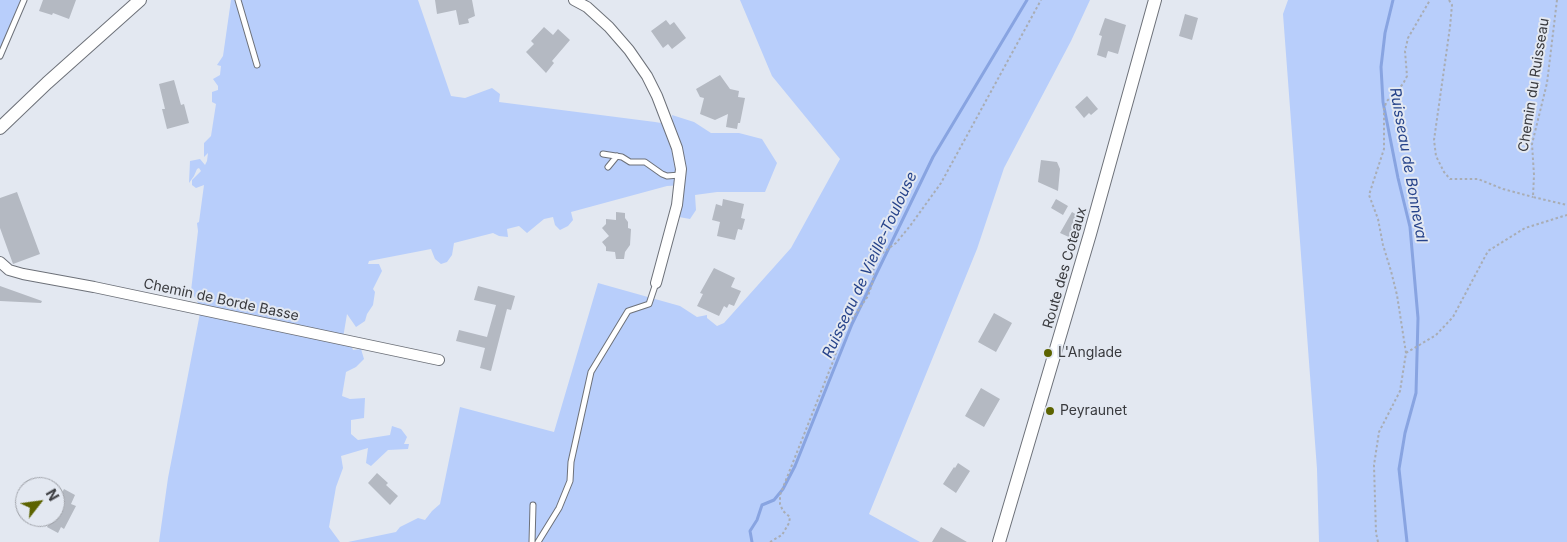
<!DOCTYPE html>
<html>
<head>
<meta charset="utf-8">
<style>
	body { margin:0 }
	#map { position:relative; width:1567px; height:542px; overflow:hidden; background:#e3e8f1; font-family:Inter,sans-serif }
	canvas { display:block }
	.north { position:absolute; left:15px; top:477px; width:50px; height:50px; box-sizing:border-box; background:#e3e8f1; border:1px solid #9fa2a9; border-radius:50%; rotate:60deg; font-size:14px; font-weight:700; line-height:20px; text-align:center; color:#393a3e }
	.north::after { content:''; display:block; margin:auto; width:18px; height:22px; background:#5c6300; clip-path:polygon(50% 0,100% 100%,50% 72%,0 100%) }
</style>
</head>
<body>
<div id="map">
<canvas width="1567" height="542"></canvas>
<div class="north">N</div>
</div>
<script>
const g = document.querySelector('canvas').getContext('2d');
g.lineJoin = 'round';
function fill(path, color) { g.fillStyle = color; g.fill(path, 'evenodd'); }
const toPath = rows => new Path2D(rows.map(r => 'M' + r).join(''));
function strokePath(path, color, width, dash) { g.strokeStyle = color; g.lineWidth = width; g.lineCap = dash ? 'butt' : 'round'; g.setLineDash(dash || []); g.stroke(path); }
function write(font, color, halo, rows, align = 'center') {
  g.font = font + ' Inter,sans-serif'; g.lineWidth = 4; g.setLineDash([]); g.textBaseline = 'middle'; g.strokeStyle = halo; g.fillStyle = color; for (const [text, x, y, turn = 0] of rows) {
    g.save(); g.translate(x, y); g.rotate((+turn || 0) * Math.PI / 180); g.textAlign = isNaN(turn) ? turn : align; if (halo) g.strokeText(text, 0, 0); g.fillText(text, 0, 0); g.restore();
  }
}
const green = toPath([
	[0,0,26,0,0,50],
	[231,0,418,0,451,96,465,98,492,88,500,94,499,102,655,122,673,125,672,115,694,122,711,133,739,133,762,139,777,163,765,192,717,192,695,195,696,210,690,219,679,217,683,185,667,186,571,212,573,220,568,226,560,230,555,225,553,217,544,219,527,233,519,226,507,229,508,237,499,236,493,233,454,243,452,255,447,262,441,264,435,259,431,249,369,261,368,264,379,264,382,271,373,289,375,292,373,305,367,314,365,321,356,327,347,314,342,344,347,335,353,350,361,349,364,359,356,367,346,372,342,396,350,399,365,398,364,418,351,420,351,434,358,440,390,435,392,426,401,429,407,437,404,444,409,444,408,449,388,450,371,466,366,463,368,448,341,456,343,468,336,487,329,527,340,542,159,542,168,478,201,308,191,291,198,231,197,223,199,222,204,185,196,188,192,185,192,180,201,171,199,168,197,169,194,176,189,183,190,161,200,159,205,165,207,161,208,153,204,157,204,143,211,136,216,104,212,102,212,92,218,90,218,86,213,79,220,75,221,66,217,65,223,56],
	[740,0,1090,0,1071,41,1004,168,977,249,869,514,920,542,348,542,396,532,400,527,418,518,425,520,432,511,440,504,460,407,554,432,598,283,680,306,697,317,707,315,707,318,717,326,724,323,791,248,840,159,772,76],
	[1288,0,1567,0,1567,542,1319,542,1317,469,1283,14]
]);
const stream = toPath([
	[1393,0,1385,33,1381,67,1383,102,1398,178,1410,227,1418,318,1416,393,1405,433,1399,469,1407,542],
	[752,542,750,531,757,520,762,505,774,500,783,489,795,466,852,324,933,157,1027,0]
]);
const building = toPath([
	[43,0,76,0,69,19,53,13,52,15,39,11],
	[435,0,472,0,475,16,468,19,469,23,459,25,456,10,437,14],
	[1185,14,1198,18,1192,40,1179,36],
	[1105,18,1126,25,1118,54,1108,51,1106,58,1097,55,1102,36,1099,35],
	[666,20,670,25,674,22,686,38,672,49,668,44,663,48,651,31],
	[544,27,553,35,558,29,570,40,552,61,554,63,546,73,526,52,534,44,531,41],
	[720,75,730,89,739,91,738,97,745,98,740,123,738,123,737,129,726,127,728,114,715,120,700,114,704,98,700,97,696,89],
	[174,80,181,105,184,104,189,123,167,129,162,109,165,109,159,84],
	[1087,96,1098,109,1091,115,1089,113,1084,118,1075,107],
	[1041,160,1057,162,1060,169,1058,191,1038,182],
	[17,192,40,254,13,264,0,228,0,198],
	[723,199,744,204,741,218,745,219,742,230,738,229,735,240,717,236,720,222,712,220,716,204,722,206],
	[1056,199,1068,206,1063,215,1051,208],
	[616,212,625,213,625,218,628,222,628,228,631,229,630,245,625,252,624,259,616,259,615,252,606,251,606,247,602,242,609,236,602,228,606,224,606,219,616,220],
	[1072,212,1082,218,1071,238,1060,233],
	[714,268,735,278,731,287,741,291,734,306,729,304,727,308,724,306,719,316,697,306,703,294,700,293],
	[0,286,42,301,41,303,0,301],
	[478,286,515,296,511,310,507,309,491,371,480,368,485,348,456,341,459,330,487,337,496,305,474,300],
	[994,313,1012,323,996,352,978,342],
	[981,388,1000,399,984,427,965,416],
	[958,463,970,471,956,493,943,484,954,467,955,468],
	[377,473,388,483,386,485,398,496,390,505,368,483],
	[64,489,75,495,71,504,76,506,64,529,61,527,58,533,47,527,52,517,55,517,57,507,55,506],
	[941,527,967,542,932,542]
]);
const path = toPath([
	[1449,0,1452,5,1450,27,1434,140,1436,156,1444,172,1450,179,1478,179,1503,189,1533,197],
	[1557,0,1547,83,1532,144,1534,175,1533,197,1567,205],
	[1406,353,1436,335,1453,317,1488,251,1525,228,1567,215],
	[770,542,782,535,789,523,790,517,783,511,780,504,780,495,834,359,841,335,868,296,873,281,874,264,881,254,896,243,910,226,941,183,1041,0],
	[1378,542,1376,533,1374,465,1379,432,1400,391,1406,353,1397,295,1391,271,1383,245,1378,219,1369,195,1384,149,1384,108,1387,101,1403,84,1407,76,1405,51,1408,38,1430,0]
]);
const service = toPath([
	[238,0,257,65],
	[0,56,24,0],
	[603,154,622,157,630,162,645,162,662,174,667,176,680,175],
	[608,167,617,156],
	[532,542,533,505],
	[538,542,559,508,570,481,571,462,591,372,628,311,649,304,656,283]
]);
const minor = toPath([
	[574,0,587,7,609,27,629,50,647,76,657,96,677,148,681,169,677,205,656,283],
	[0,262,9,270,23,274,94,287,439,360]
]);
const tertiary = toPath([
	[0,128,47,83,140,0],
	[999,542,1090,234,1155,0]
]);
const markers = [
	[1048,353,5,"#5c6300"],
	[1050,411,5,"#5c6300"]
];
const streetNames = [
	["Chemin du Ruisseau",1534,85,-81],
	["Route des Coteaux",1065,268,-74],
	["Chemin de Borde Basse",221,300,12]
];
const poiNames = [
	["L'Anglade",1058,353],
	["Peyraunet",1060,411]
];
const waterNames = [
	["Ruisseau de Bonneval",1408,165,80],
	["Ruisseau de Vieille-Toulouse",870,265,-65]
];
fill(green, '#b8cefb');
strokePath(stream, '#88a4e1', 3);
fill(building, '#b4b9c2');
strokePath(service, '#6d7179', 7);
strokePath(minor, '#6d7179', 12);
strokePath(tertiary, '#6d7179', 14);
strokePath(path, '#a9adb4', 2, [2.5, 2.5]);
strokePath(service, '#fff', 5);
strokePath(minor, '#fff', 10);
strokePath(tertiary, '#fff', 12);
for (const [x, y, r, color] of markers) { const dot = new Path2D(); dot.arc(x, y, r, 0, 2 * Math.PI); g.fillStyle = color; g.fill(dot); strokePath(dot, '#e3e8f1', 2); }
write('14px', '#393a3e', '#e3e8f1', streetNames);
write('14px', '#393a3e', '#e3e8f1', poiNames, 'left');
write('italic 15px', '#26438a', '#e3e8f1', waterNames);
</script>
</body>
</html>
